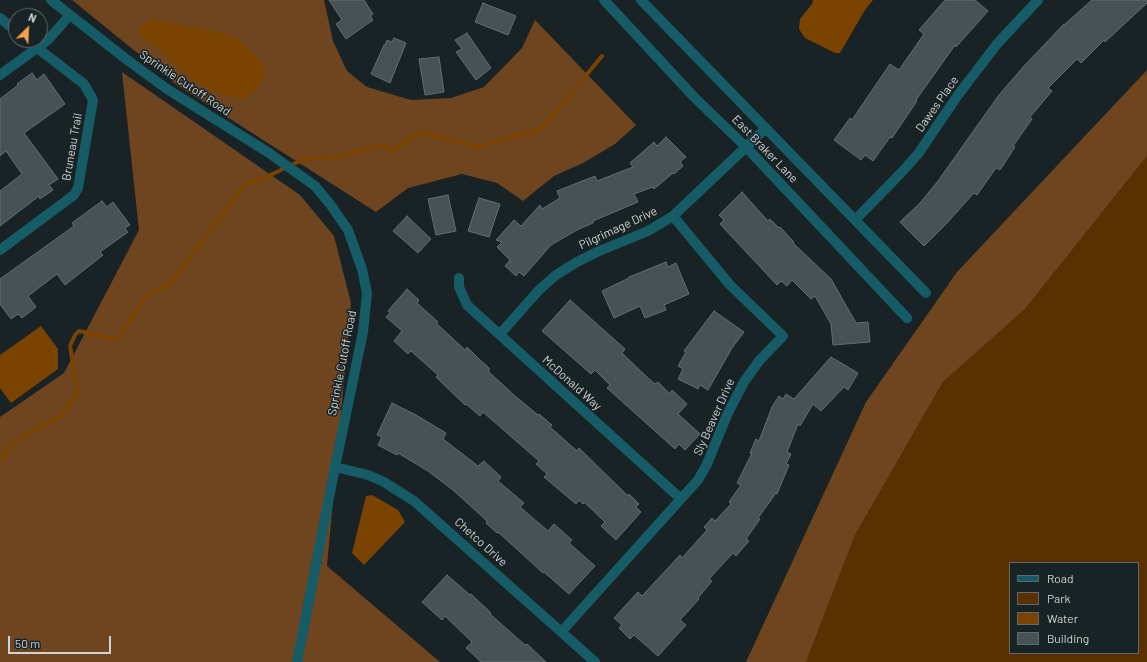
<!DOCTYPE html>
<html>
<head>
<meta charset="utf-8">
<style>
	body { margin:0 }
	#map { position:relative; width:1147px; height:662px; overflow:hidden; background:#192325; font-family:Barlow,sans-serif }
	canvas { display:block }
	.legend { position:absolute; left:1009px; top:562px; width:130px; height:92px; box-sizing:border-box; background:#192325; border:1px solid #616a6b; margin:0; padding:5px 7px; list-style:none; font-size:12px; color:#ced4d5 }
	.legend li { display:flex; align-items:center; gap:8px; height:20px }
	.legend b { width:20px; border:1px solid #616a6b }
	.north { position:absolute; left:8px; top:8px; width:40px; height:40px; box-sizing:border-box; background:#192325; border:1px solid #616a6b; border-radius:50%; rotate:24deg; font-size:11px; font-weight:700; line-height:16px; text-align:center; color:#ced4d5 }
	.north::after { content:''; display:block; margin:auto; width:14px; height:18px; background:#f9a04d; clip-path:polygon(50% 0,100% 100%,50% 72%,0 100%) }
	.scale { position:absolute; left:8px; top:636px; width:103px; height:18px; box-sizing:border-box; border:2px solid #ced4d5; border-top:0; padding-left:5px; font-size:12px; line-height:14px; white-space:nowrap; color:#ced4d5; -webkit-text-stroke:3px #192325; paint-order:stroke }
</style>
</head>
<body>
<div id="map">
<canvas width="1147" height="662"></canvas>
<ul class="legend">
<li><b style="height:5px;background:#155c67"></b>Road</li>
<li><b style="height:11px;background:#5b3001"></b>Park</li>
<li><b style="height:11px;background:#7b4300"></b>Water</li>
<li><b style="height:11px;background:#475254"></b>Building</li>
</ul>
<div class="north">N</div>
<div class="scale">50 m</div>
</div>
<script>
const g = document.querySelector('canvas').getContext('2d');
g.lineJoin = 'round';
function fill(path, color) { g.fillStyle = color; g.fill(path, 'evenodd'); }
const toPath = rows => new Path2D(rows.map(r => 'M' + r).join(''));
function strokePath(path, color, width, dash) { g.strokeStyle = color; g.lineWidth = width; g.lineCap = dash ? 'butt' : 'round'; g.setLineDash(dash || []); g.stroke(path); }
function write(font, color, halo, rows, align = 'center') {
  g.font = font + ' Barlow,sans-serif'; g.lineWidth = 3; g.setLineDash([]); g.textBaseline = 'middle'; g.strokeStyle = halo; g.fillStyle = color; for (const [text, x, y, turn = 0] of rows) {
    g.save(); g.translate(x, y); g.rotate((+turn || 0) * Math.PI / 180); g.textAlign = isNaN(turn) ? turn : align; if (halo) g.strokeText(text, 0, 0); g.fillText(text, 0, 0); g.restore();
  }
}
const green = toPath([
	[1147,156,1147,662,806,662,855,535,943,382,1025,309],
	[1010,563,1138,563,1138,653,1010,653]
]);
const forest = toPath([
	[72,0,324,0,333,41,347,71,367,87,411,100,451,98,484,87,522,48,535,20,636,125,615,144,583,163,554,176,523,201,497,183,462,174,408,188,376,212,177,85],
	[1147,70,1147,156,1025,309,943,382,855,535,806,662,746,662,866,402,957,272],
	[122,72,300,195,334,236,351,303,327,566,440,662,0,662,0,417,64,373,139,230]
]);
const water = toPath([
	[813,0,873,0,865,10,840,53,835,53,805,38,799,29,800,19,812,4],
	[151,19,223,33,240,40,265,66,263,78,257,89,243,99,226,96,196,82,138,32,142,24],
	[41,326,58,349,58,369,11,403,0,388,0,355],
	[372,495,398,510,405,522,364,565,352,553,366,496]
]);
const stream = toPath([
	[0,460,14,441,61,416,78,392,70,346,75,335,79,331,117,340,147,295,170,284,245,184,262,179,304,159,339,157,382,145,392,150,421,132,477,147,539,130,556,112,602,56]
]);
const building = toPath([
	[329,0,364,0,373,14,370,16,373,20,346,39,336,24,342,20,329,0],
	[945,0,975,0,988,11,956,47,955,45,916,100,917,101,892,138,890,137,873,161,865,155,861,160,834,140,850,118,852,120,890,64,899,70,924,34,919,30,945,0],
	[1092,0,1147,0,1147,3,1105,42,1104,40,1081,63,1077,59,1048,88,1052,91,1030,117,1032,119,1013,146,1015,147,1000,170,996,168,977,195,974,193,946,224,924,246,900,222,920,203,938,181,999,95,1024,66,1064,24,1064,25,1092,0],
	[483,3,516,16,508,35,475,22,483,3],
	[467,33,491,68,476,80,456,52,462,49,455,40,467,33],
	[394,38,406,43,390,83,371,74,384,45,385,45,387,40,392,42,394,38],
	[439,57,444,92,425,95,419,59,439,57],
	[32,73,37,80,44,74,65,104,24,133,58,179,49,185,53,190,40,199,39,196,0,226,0,191,22,174,6,151,0,156,0,99,18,85,17,84,32,73],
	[666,137,686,157,680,162,683,166,674,174,673,173,654,189,653,187,634,194,638,202,593,221,593,223,577,230,551,245,524,276,519,272,516,276,505,266,510,260,497,247,502,242,496,240,514,220,521,226,540,205,542,209,560,198,557,191,595,176,597,181,633,167,630,163,654,142,657,146,666,137],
	[742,192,768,221,770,219,779,228,780,227,794,242,793,243,831,279,856,323,868,322,870,342,833,345,831,324,815,296,811,299,792,280,787,286,781,281,777,285,720,224,724,220,719,215,742,192],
	[448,195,456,231,436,235,428,199,448,195],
	[479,198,500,204,489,237,468,231,479,198],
	[102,201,107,207,113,202,130,225,125,228,128,232,100,252,103,255,65,285,57,274,28,296,36,307,22,318,18,314,11,319,0,304,0,279,74,226,72,223,102,201],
	[407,216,431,239,418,253,393,231,407,216],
	[666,262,668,267,676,263,689,294,664,305,666,310,645,318,640,306,614,318,602,291,629,278,629,277,666,262],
	[407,289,419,300,417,303,438,322,436,323,465,350,467,347,477,357,490,369,488,371,515,396,538,415,539,414,552,425,550,427,577,451,579,448,628,496,629,494,639,504,636,507,641,512,616,540,601,526,605,522,584,502,583,504,579,500,576,504,544,477,547,474,536,464,539,461,483,412,480,416,466,404,465,405,436,377,438,375,411,351,408,354,394,341,402,331,386,317,390,313,388,311,407,289],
	[570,300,625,349,622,353,648,378,655,384,658,382,670,394,672,390,687,404,678,414,700,434,685,450,679,444,675,449,607,388,610,385,595,370,591,374,542,331,570,300],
	[714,311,744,332,732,348,708,390,700,385,698,389,678,379,683,369,678,366,686,352,684,351,714,311],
	[831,357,858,373,848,390,844,387,821,411,813,404,800,426,798,424,787,452,791,454,786,464,789,465,777,494,776,493,758,518,760,519,746,539,749,541,736,556,733,553,709,579,712,581,698,598,699,599,680,620,686,625,658,656,634,635,630,639,619,628,622,625,614,618,638,592,642,596,680,555,682,558,707,530,704,527,712,518,715,521,731,504,729,502,741,485,737,483,752,453,750,453,756,439,759,441,772,407,779,396,783,399,786,394,794,399,831,357],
	[392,403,416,415,446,433,443,439,478,466,484,461,501,477,498,481,524,503,520,507,548,531,554,524,572,540,569,543,595,566,569,594,544,572,543,573,498,532,497,533,486,523,487,521,453,490,428,471,398,453,397,455,378,445,382,437,377,435,392,403],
	[447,575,470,595,471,594,491,613,490,614,525,645,527,644,546,662,481,662,466,648,472,642,445,616,442,620,422,602,447,575]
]);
const minor = toPath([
	[51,0,126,59,167,89,269,153,315,186,330,204,348,230,362,269,367,293,363,332,335,467,297,662],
	[604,0,695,98,746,147,907,318],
	[641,0,926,293],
	[0,18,16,31],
	[0,75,48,40,70,15],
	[855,220,900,174,918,154,958,95,997,44,1038,0],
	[0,250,74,195,78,188,93,100,84,84,27,40],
	[459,278,459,287,467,305,681,499],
	[500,334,539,290,556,275,577,262,597,252,648,231,673,216,765,129],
	[335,467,368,475,384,482,414,501,595,662],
	[562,631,698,480,707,464,727,415,744,382,759,361,783,336,730,285,673,216]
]);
const streetNames = [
	["Sprinkle Cutoff Road",185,83,34],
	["Dawes Place",937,104,-55],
	["Bruneau Trail",72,147,-80],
	["East Braker Lane",765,149,46],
	["Pilgrimage Drive",618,228,-25],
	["Sprinkle Cutoff Road",342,363,-79],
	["McDonald Way",572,383,42],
	["Sly Beaver Drive",714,417,-66],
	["Chetco Drive",481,542,42]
];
fill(green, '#5b3001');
fill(forest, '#6f451f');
fill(water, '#7b4300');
strokePath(stream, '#7b4300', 4);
fill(building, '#475254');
strokePath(building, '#626e70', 1);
strokePath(minor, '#155c67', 10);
write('12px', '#ced4d5', '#192325', streetNames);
</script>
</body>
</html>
